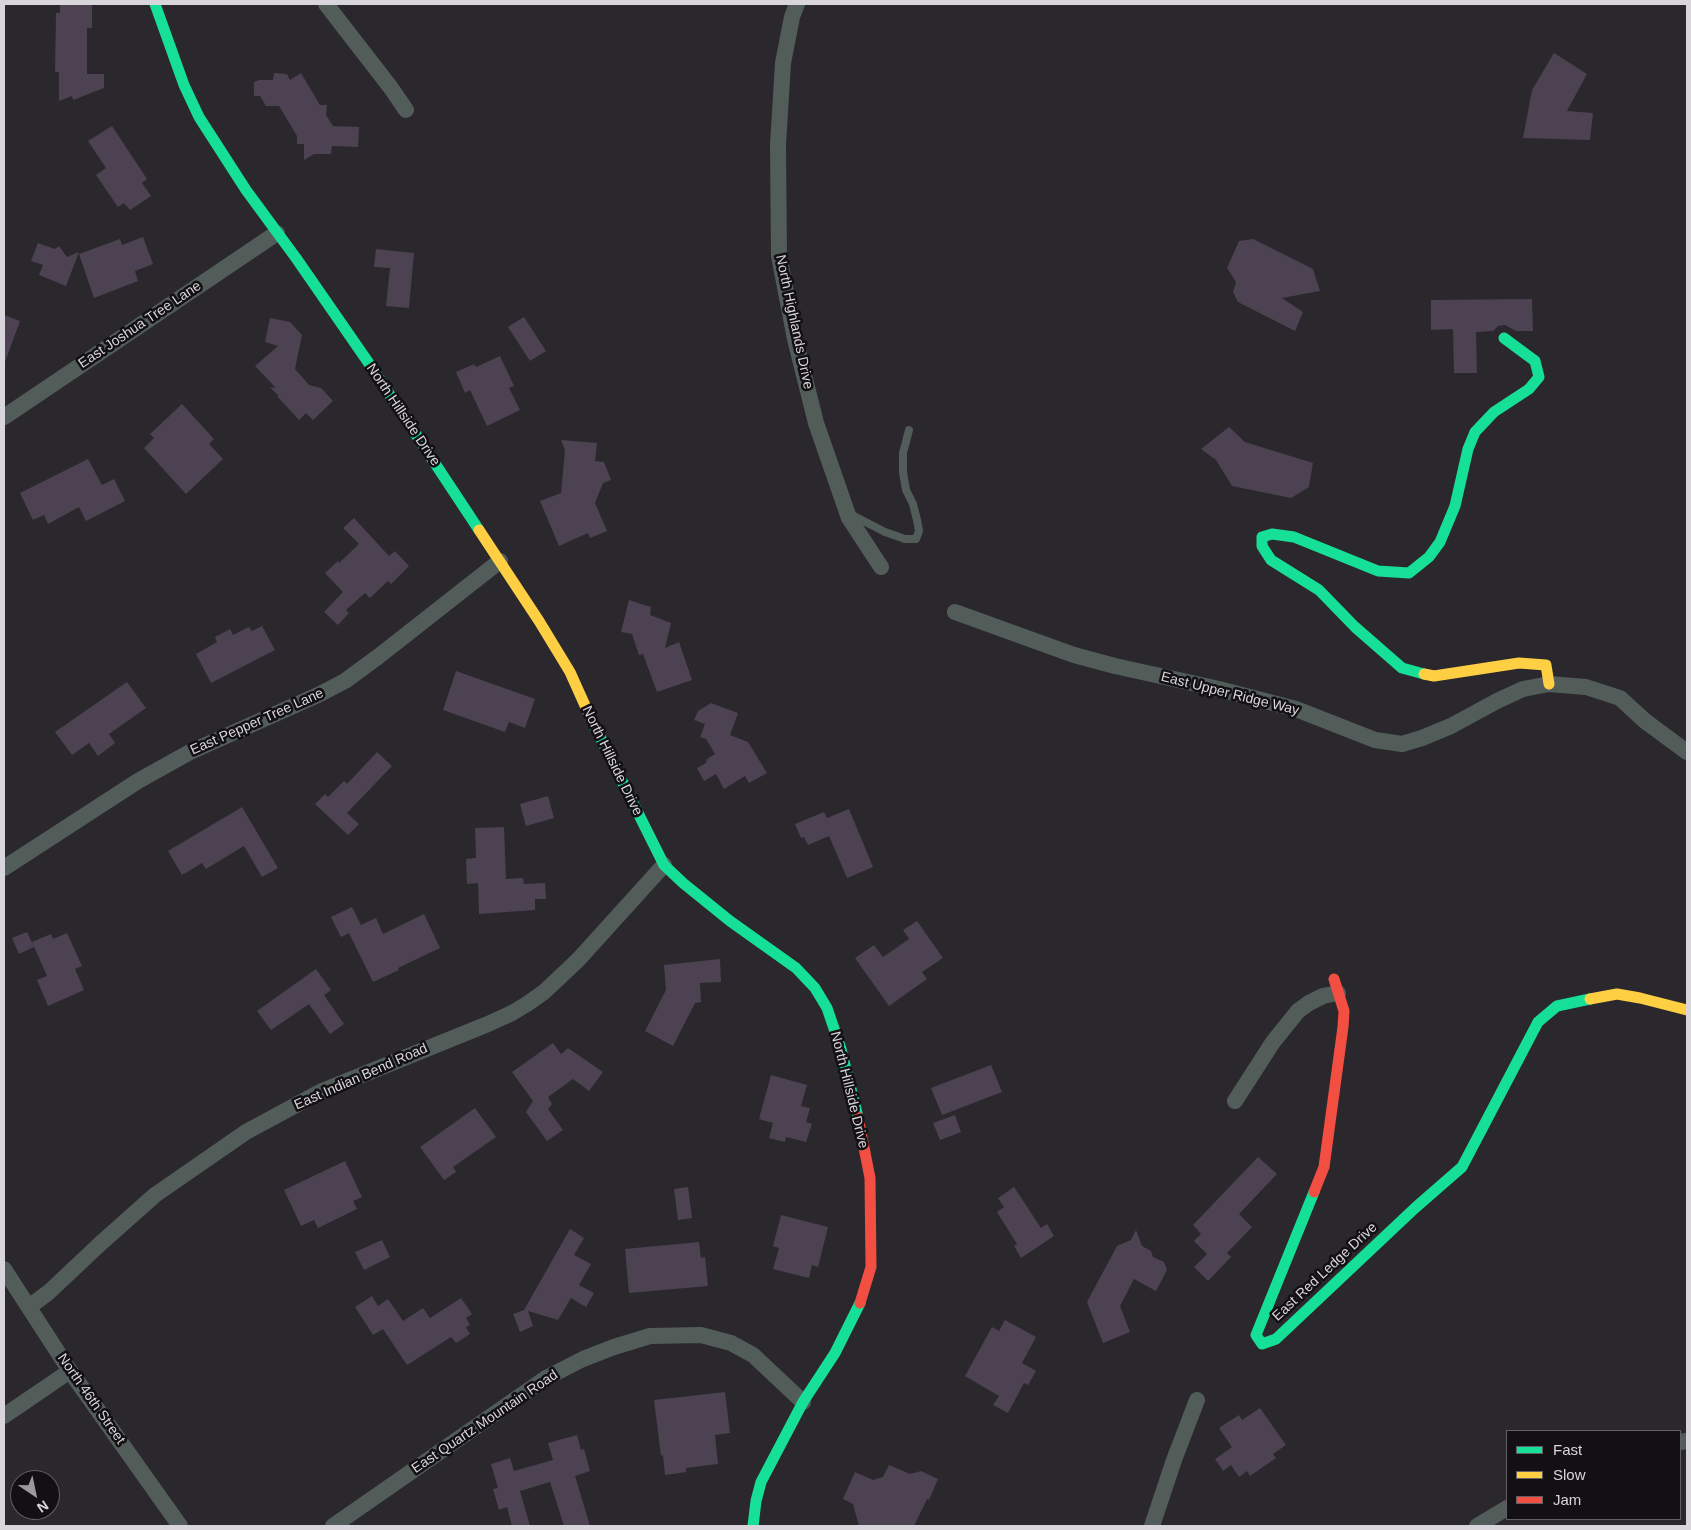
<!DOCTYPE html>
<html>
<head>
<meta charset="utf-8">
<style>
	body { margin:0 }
	#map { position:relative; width:1691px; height:1530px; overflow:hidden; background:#2a282c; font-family:Arial,sans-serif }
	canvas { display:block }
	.frame { position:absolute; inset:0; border:5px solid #d8d6da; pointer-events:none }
	.legend { position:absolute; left:1506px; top:1430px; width:175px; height:90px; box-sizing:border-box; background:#121013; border:1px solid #615f63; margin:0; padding:6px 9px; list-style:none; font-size:15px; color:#d8d6da }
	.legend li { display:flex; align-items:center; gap:10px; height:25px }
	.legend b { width:25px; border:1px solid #615f63 }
	.north { position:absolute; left:10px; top:1470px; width:50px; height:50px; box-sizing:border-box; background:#121013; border:1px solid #615f63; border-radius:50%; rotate:146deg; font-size:14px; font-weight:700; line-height:20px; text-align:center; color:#d8d6da }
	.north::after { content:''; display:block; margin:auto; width:18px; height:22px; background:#9b999d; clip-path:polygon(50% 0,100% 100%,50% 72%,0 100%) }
</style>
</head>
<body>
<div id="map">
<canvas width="1691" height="1530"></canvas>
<div class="frame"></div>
<ul class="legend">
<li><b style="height:6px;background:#16e098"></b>Fast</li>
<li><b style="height:6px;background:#ffcf43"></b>Slow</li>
<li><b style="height:6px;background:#f24e42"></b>Jam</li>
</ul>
<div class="north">N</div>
</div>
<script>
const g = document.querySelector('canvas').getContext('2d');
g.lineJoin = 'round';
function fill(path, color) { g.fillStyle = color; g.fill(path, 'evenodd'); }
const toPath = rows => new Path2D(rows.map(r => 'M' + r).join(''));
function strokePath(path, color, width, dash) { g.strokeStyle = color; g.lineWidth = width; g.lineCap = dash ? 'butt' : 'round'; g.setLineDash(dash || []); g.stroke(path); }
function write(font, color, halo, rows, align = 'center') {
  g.font = font + ' Arial,sans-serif'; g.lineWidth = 5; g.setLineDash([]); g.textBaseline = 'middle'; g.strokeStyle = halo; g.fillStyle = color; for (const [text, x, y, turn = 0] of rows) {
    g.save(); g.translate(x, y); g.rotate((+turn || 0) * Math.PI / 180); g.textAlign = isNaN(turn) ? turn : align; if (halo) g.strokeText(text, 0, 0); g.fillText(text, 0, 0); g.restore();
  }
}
const building = toPath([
	[60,4,92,4,92,28,87,28,87,74,104,74,104,88,73,100,72,96,59,101,59,72,55,72,56,13,60,13],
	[1554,53,1587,74,1567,111,1593,113,1590,140,1523,138,1532,90],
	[274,73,287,74,290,80,301,73,320,105,327,105,326,115,333,126,359,127,358,147,332,146,331,154,314,154,304,160,304,144,297,144,297,136,279,106,266,106,260,96,254,96,254,82,259,80,273,80],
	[112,126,147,179,142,183,151,196,130,210,124,203,118,207,96,175,106,168,88,141],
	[143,237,153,264,135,271,138,281,94,298,79,254,120,239,122,245],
	[1253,239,1313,269,1320,291,1282,298,1303,312,1295,331,1238,302,1233,292,1236,282,1227,268,1239,241],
	[38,243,55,249,59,246,67,257,79,252,66,286,39,275,43,265,31,261],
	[376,249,414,253,409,308,386,306,390,268,374,267],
	[1532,299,1533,331,1516,331,1505,325,1498,326,1493,331,1476,332,1477,373,1454,373,1453,329,1431,330,1431,300],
	[4,315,20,321,5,362,4,362],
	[524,317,546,351,530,361,508,327],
	[270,318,290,322,302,335,295,369,309,385,321,388,333,401,313,420,306,413,299,420,277,396,279,396,270,387,276,388,255,366,278,346,265,342],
	[500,356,514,386,509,388,520,410,487,426,470,390,465,393,456,372,474,364,476,367],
	[182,404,214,439,209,444,223,459,186,494,144,448,154,438,150,434],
	[1229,427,1245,442,1313,463,1309,487,1291,498,1232,486,1216,460,1201,449],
	[561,440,597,443,595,461,604,462,611,480,603,483,595,503,607,531,590,538,588,533,559,546,540,501,561,493,565,450],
	[88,459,102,485,114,479,125,501,86,521,79,507,48,524,44,515,33,520,20,493],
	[354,518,389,556,395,551,409,566,391,584,388,581,370,598,365,593,346,610,349,613,338,625,324,612,343,592,325,573,338,561,339,563,359,544,343,528],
	[629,600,651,607,650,615,671,623,665,648,679,642,692,680,657,692,643,654,639,655,632,634,621,632],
	[262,626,275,650,211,683,196,654,217,642,215,637,230,629,233,635,249,627,252,631],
	[456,671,535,699,525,728,509,722,505,732,443,710],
	[127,682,146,708,109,734,115,743,98,756,89,743,72,755,55,732],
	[711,703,738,713,730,735,748,742,767,773,749,783,745,776,724,789,716,774,704,781,697,768,706,763,707,759,715,754,706,739,700,737,705,724,694,720,698,711],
	[377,752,392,766,347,813,359,824,348,835,315,804,325,794,328,797,344,781,347,784],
	[548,796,554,818,526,826,520,804],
	[242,807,278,868,262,877,244,846,206,869,202,863,182,875,168,851],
	[849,809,873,867,847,878,829,836,808,845,804,837,801,838,795,824,824,812,827,818],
	[504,827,506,879,523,878,524,884,545,883,546,899,535,899,535,910,479,914,478,883,467,884,466,859,476,858,475,828],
	[352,907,361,925,376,918,383,934,424,914,440,948,398,968,399,970,373,982,349,933,341,937,331,917],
	[917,921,943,958,922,972,927,979,889,1006,855,958,874,945,883,957,909,939,903,930],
	[27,932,34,947,19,954,12,938],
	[67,933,82,966,75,969,84,990,48,1006,37,980,47,976,32,942,51,934,53,939],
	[720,959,721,982,700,983,701,1002,695,1003,673,1046,645,1031,666,990,664,965],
	[316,969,331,990,324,995,344,1024,330,1034,309,1004,271,1030,257,1011],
	[553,1043,561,1054,568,1048,603,1072,589,1091,573,1079,548,1097,552,1104,548,1109,563,1130,547,1141,526,1112,533,1101,512,1072],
	[991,1065,1002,1092,942,1115,931,1088],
	[771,1075,807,1085,801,1106,810,1108,806,1122,812,1124,806,1142,786,1137,785,1142,769,1138,773,1123,759,1119],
	[475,1108,496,1137,453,1167,456,1172,444,1180,420,1147],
	[955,1115,961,1132,940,1140,933,1123],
	[1258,1157,1277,1174,1239,1214,1252,1227,1227,1253,1231,1257,1208,1281,1194,1267,1207,1254,1194,1241,1201,1234,1193,1225],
	[345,1161,362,1197,353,1201,357,1209,318,1228,314,1220,301,1226,284,1190],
	[688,1187,692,1218,678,1220,674,1189],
	[1014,1187,1041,1228,1047,1224,1054,1236,1021,1258,1014,1246,1017,1244,997,1212,1004,1207,998,1198],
	[781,1215,828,1227,818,1267,812,1265,809,1278,773,1269,779,1248,773,1246],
	[570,1229,584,1238,574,1255,591,1264,579,1285,594,1293,586,1307,571,1298,558,1320,528,1311,533,1326,520,1332,513,1314,524,1310],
	[1136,1230,1142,1246,1151,1251,1153,1257,1164,1262,1167,1270,1156,1291,1134,1279,1120,1306,1130,1332,1103,1343,1087,1302,1117,1246,1131,1240],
	[382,1240,390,1257,364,1270,355,1252],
	[699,1242,701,1258,705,1257,708,1286,629,1293,625,1249],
	[372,1296,378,1306,388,1299,403,1321,423,1308,430,1318,461,1298,472,1314,466,1318,470,1325,466,1327,470,1334,456,1343,451,1337,407,1365,383,1329,373,1335,355,1307],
	[1005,1320,1036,1337,1022,1363,1036,1371,1028,1385,1024,1383,1008,1413,993,1405,999,1396,965,1376,992,1327,999,1331],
	[725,1392,730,1433,715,1435,718,1464,686,1468,686,1472,665,1475,663,1455,661,1456,654,1400],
	[1260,1408,1286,1445,1273,1454,1276,1458,1250,1476,1247,1471,1239,1477,1231,1465,1223,1471,1215,1459,1232,1447,1219,1428,1239,1415,1242,1420],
	[577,1435,581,1450,584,1449,590,1471,575,1476,590,1526,564,1526,550,1482,520,1491,530,1526,512,1526,507,1507,499,1510,493,1489,498,1488,491,1464,510,1458,514,1471,553,1460,548,1443],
	[889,1465,910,1474,921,1471,938,1479,929,1500,927,1499,914,1526,859,1526,853,1504,843,1499,855,1472,873,1480,883,1477]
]);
const lane = toPath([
	[852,515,885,532,905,539,916,539,919,531,917,520,913,504,906,490,903,472,903,453,909,430]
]);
const street = toPath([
	[326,4,391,88,406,110],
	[797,4,792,17,783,63,778,145,779,256,795,339,816,423,849,518,881,567],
	[4,417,277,233],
	[955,612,1074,655,1115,666,1219,689,1296,709,1375,740,1402,744,1422,738,1451,726,1497,701,1523,689,1549,684,1586,687,1620,698,1645,721,1687,752],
	[4,868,138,781,190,752,318,695,345,681,379,656,500,561],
	[1235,1101,1273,1042,1298,1011,1309,1003,1323,996,1338,993],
	[4,1269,70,1371,180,1526],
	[29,1307,49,1292,101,1243,155,1195,246,1132,320,1092,488,1024,512,1013,527,1004,544,992,578,960,664,865],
	[4,1416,70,1371],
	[1680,1442,1687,1441],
	[333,1526,546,1378,583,1359,614,1347,650,1336,701,1335,731,1343,753,1355,803,1402],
	[1152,1526,1174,1460,1197,1400],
	[1477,1526,1507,1508]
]);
const fast = toPath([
	[155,4,184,85,199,117,246,190,296,258,368,362,479,530],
	[1424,674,1402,668,1355,627,1319,590,1271,560,1262,546,1262,537,1272,534,1294,537,1378,571,1409,573,1429,557,1440,542,1455,506,1468,449,1475,432,1494,412,1529,389,1539,377,1535,361,1504,338],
	[592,721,664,865,683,883,730,921,796,968,815,988,827,1008,841,1049,858,1117],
	[1314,1192,1256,1335,1262,1344,1276,1339,1415,1208,1462,1167,1538,1022,1557,1006,1590,999],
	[753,1526,756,1501,761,1482,803,1402,835,1353,860,1303]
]);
const slow = toPath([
	[479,530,539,621,570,672,592,721],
	[1424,674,1434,676,1519,663,1546,665,1549,684],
	[1590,999,1617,994,1640,998,1687,1010]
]);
const jam = toPath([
	[858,1117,870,1178,871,1267,860,1303],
	[1314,1192,1324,1167,1343,1027,1344,1011,1334,979]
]);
const streetNames = [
	["North Highlands Drive",794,322,78],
	["East Joshua Tree Lane",140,325,-34],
	["North Hillside Drive",403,415,56],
	["East Upper Ridge Way",1230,694,14],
	["East Pepper Tree Lane",257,722,-24],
	["North Hillside Drive",612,761,64],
	["East Indian Bend Road",361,1077,-24],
	["North Hillside Drive",849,1090,76],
	["East Red Ledge Drive",1325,1272,-43],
	["North 46th Street",91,1399,55],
	["East Quartz Mountain Road",485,1422,-34]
];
fill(building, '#4c4252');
strokePath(lane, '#525d59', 8);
strokePath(street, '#525d59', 16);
strokePath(fast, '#16e098', 11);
strokePath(slow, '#ffcf43', 11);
strokePath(jam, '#f24e42', 11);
write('14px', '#d8d6da', '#121013', streetNames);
</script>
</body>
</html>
